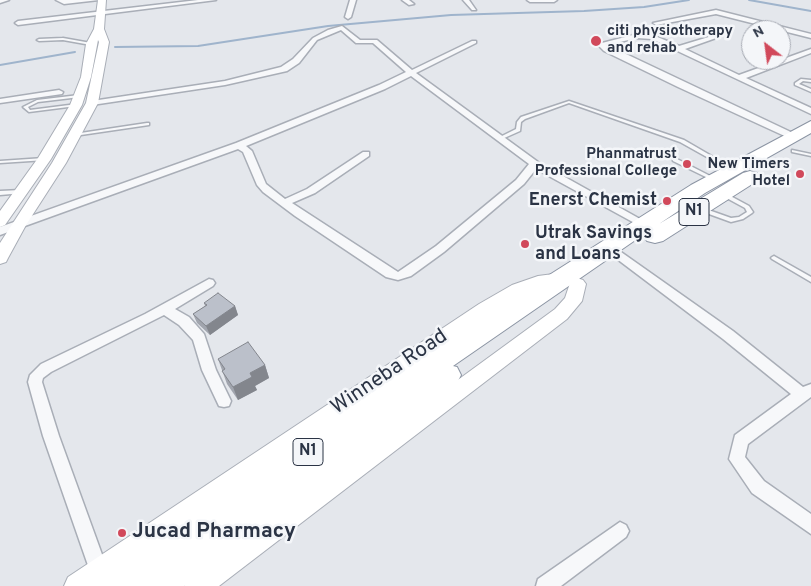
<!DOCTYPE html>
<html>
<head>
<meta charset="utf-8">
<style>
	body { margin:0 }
	#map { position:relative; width:811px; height:586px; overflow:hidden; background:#e4e7ec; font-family:Overpass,sans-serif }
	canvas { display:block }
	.north { position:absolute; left:741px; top:20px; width:50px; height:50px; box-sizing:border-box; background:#f4f6f9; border:1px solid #a4a8b1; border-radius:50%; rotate:330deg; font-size:14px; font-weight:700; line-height:20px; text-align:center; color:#2b3445 }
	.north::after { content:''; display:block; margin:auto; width:18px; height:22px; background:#d1495b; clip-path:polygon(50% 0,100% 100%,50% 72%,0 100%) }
</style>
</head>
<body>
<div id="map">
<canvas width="811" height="586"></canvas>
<div class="north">N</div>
</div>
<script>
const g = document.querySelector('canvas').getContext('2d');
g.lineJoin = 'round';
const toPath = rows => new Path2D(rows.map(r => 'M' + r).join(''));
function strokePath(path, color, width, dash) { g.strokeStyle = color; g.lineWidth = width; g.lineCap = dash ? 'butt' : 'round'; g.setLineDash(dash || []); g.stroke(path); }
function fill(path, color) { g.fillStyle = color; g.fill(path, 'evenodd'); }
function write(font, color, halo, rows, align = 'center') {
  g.font = font + ' Overpass,sans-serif'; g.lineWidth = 5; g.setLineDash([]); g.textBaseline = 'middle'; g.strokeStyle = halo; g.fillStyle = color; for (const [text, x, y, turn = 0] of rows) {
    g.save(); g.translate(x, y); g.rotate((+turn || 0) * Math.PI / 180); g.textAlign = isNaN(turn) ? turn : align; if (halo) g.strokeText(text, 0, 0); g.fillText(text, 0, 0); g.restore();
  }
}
const stream = toPath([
	[749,0,811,11],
	[115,47,198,46,328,26,451,15,584,11,644,7,689,0],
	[0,65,75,52]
]);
const lane = toPath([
	[63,38,91,43,93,44,91,45,63,40,39,41,37,40,39,39,63,38],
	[801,79,811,80,811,82,803,81,799,84,811,89,811,92,795,85,795,83,801,79],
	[79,95,81,96,80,97,38,102,28,107,30,110,77,104,77,106,76,106,29,112,23,107,37,100,79,95],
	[569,101,684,140,734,169,734,170,730,170,680,142,569,103,525,119,521,122,520,131,502,139,498,138,516,129,517,122,521,117,569,101],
	[147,123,149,123,149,125,74,136,72,135,74,134,147,123],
	[792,150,811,154,811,156,792,152,792,150],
	[44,158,46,159,46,160,0,163,0,161,44,158],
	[673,159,677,159,716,179,716,180,712,180,673,161,673,159],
	[21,190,23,191,23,193,0,195,0,191,21,190],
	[723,192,749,206,753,212,752,213,743,219,731,222,698,210,698,208,700,207,731,218,739,217,747,212,745,208,721,195,721,193,723,192],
	[774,256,811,277,811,282,772,259,771,258,772,257,774,256]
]);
const street = toPath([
	[0,0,9,0,0,3,0,0],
	[56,0,99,0,64,4,56,0],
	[198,0,216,0,18,25,15,23,18,21,198,0],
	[350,0,356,0,351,17,348,19,345,17,350,0],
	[402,0,409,0,414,4,409,5,402,0],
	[463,0,469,0,476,10,472,10,463,0],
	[527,0,557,0,554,2,530,2,527,0],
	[716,10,811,34,811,38,716,14,656,25,653,23,716,10],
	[342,26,360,40,377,40,412,70,472,41,476,41,476,43,416,73,538,162,649,224,644,227,640,226,536,169,524,184,444,252,411,276,398,280,386,277,295,216,263,192,257,185,243,152,238,149,0,235,0,227,236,143,379,85,406,72,373,43,356,43,341,30,317,40,299,63,287,71,225,85,92,105,88,103,92,101,225,81,281,67,293,59,313,38,328,30,342,26],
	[411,76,529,164,516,180,436,246,398,272,292,203,315,193,369,156,369,152,363,152,307,189,285,199,266,184,252,151,246,146,385,89,411,76],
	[719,27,724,28,721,34,716,38,685,49,739,75,811,49,811,53,746,78,811,108,811,114,652,39,637,38,607,45,795,134,795,138,789,138,678,87,604,51,599,46,602,43,637,34,655,36,679,46,712,36,719,27],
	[59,90,63,92,62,94,0,103,0,99,59,90],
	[621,252,733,331,803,387,811,384,811,397,748,444,745,457,764,481,811,514,811,534,752,493,729,459,735,435,791,394,723,339,617,259,615,256,617,253,621,252],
	[209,279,213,280,215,283,213,286,175,309,189,317,204,334,216,370,231,401,229,406,224,407,219,406,202,370,193,340,179,325,164,315,51,372,43,378,42,382,59,436,108,571,106,578,99,580,92,578,90,571,43,436,28,382,30,375,41,364,145,314,209,279],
	[620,522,626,525,629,531,626,537,561,586,536,586,538,579,620,522]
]);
const secondary = toPath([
	[98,0,106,0,104,29,109,42,98,103,66,163,26,225,8,258,6,262,0,264,0,243,52,163,86,103,99,42,98,40,91,77,82,105,51,159,5,225,0,227,0,211,38,158,70,105,81,77,86,44,94,29,98,0],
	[561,273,567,275,570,279,567,283,540,288,524,293,491,314,100,586,64,586,68,577,479,304,512,285,538,276,561,273],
	[577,278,583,280,586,284,582,301,567,319,219,586,184,586,188,577,555,309,565,298,571,280,577,278]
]);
const highway = toPath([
	[811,121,811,133,705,193,659,224,743,173,750,171,757,173,759,177,757,181,663,241,655,243,647,241,644,236,647,232,453,366,457,367,461,375,457,383,184,586,98,586,103,573,491,312,691,185,811,121]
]);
const wall = toPath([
	[204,303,235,306,238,315,210,335,197,323,193,314,205,306],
	[218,359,265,365,269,378,255,386,257,390,238,400,227,384]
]);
const shadedWall = toPath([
	[235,306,238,315,210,335,206,326],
	[265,365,269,378,255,386,257,390,238,400,233,387,250,373]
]);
const building = toPath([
	[218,293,235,306,206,326,193,314,207,305,204,303,218,293],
	[248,342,265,365,250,373,252,377,233,387,222,371,225,369,218,359,248,342]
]);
const markers = [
	[596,41,6,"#d1495b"],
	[687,164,5,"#d1495b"],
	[800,174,5,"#d1495b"],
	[667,201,5,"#d1495b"],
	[525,244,5,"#d1495b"],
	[122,533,5,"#d1495b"]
];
const farPoinames = [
	["citi physiotherapy",607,32,"left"],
	["and rehab",607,49,"left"],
	["Phanmatrust",677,155],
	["Professional College",677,172],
	["New Timers",790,165],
	["Hotel",790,182]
];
const shields = [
	[694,212,30],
	[308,452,30]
];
const shieldNames = [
	["N1",694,212],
	["N1",308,452]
];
const poiNames = [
	["Enerst Chemist",657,201],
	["Utrak Savings",535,234,"left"],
	["and Loans",535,255,"left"]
];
const nearStreetnames = [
	["Winneba Road",390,373,-34]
];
const nearPoinames = [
	["Jucad Pharmacy",132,533]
];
strokePath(stream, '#9fb4cc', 2);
strokePath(lane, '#a9aeb7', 3);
strokePath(street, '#a9aeb7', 3);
strokePath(secondary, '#a9aeb7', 2);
strokePath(highway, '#8b94a3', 2);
fill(lane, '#f7f8fa');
fill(street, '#f7f8fa');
fill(secondary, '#fff');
fill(highway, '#fff');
fill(wall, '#a1a5ae');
fill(shadedWall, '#83868d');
fill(building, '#bbc0ca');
strokePath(building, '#83868d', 1);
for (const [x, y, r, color] of markers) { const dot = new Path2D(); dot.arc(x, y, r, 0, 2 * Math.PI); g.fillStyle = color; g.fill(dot); strokePath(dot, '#f4f6f9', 2); }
write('bold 15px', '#2b3445', '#f4f6f9', farPoinames, 'right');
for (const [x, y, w] of shields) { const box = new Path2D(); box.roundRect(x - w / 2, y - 13.5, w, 27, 4); g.fillStyle = '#f4f6f9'; g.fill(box); strokePath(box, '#2b3445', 1); }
write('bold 16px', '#2b3445', null, shieldNames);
write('bold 18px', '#2b3445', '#f4f6f9', poiNames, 'right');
write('21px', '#2b3445', '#f4f6f9', nearStreetnames);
write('bold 21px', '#2b3445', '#f4f6f9', nearPoinames, 'left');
</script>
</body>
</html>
